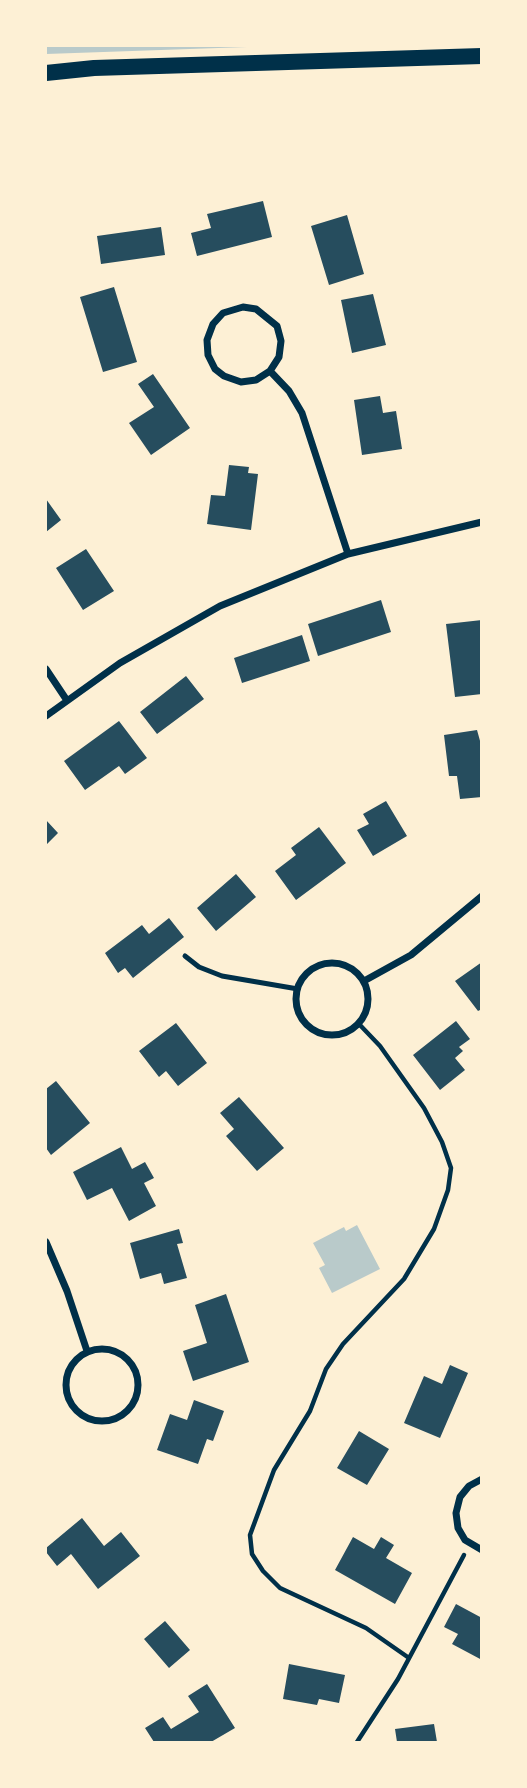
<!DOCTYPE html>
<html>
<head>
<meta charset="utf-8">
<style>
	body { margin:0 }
	#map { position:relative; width:527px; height:1788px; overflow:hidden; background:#fdf0d5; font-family:"Alegreya Sans",sans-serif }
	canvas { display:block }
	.frame { position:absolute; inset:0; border:47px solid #fdf0d5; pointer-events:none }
</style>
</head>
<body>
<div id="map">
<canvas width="527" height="1788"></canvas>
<div class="frame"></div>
</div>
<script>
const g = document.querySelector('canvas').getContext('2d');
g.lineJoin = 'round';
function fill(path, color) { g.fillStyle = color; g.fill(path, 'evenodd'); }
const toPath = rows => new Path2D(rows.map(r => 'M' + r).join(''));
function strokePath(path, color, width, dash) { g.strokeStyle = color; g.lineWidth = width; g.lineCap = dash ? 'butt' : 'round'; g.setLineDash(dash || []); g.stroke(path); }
const green = toPath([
	[46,46,276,46,46,54],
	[357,1225,380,1269,332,1293,319,1268,325,1265,313,1243,344,1227,346,1231]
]);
const building = toPath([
	[263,201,272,237,197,256,191,233,211,228,207,214],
	[347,215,364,274,329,285,311,226],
	[161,227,165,255,101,264,97,236],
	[114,287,137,362,103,372,80,297],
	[373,294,386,345,352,353,341,300],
	[153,374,190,428,151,455,129,423,154,407,138,384],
	[380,396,383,413,396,411,402,449,362,455,354,400],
	[229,465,249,467,248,473,258,474,251,530,207,524,211,495,225,496],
	[46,499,61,520,46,532],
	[86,549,114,591,83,610,56,568],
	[381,600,391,632,318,656,308,624],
	[482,620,482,694,455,697,446,624],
	[302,635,310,661,242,683,234,658],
	[186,676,204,699,157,734,140,712],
	[119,721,147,758,125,774,119,766,85,790,64,761],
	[477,730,482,748,482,797,460,799,457,776,449,776,444,735],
	[386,801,407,836,373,856,357,830,369,824,363,814],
	[46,820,58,833,46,845],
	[319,827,346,863,296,900,275,871,296,855,291,848],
	[236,874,256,897,216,931,197,908],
	[169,918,184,937,133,978,125,968,118,973,105,953,142,925,149,934],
	[482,962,482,1009,478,1011,455,981],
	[456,1021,470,1039,459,1047,463,1051,455,1058,465,1070,440,1090,413,1055],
	[176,1023,207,1063,178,1086,166,1071,159,1077,139,1051],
	[56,1081,90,1123,51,1155,46,1148,46,1089],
	[239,1097,284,1148,257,1171,226,1136,234,1129,220,1113],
	[121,1147,132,1169,145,1162,154,1178,144,1183,156,1206,129,1221,112,1188,87,1200,73,1172],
	[179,1229,183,1243,177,1244,187,1278,164,1284,161,1273,140,1279,130,1243],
	[226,1294,249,1362,193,1381,183,1351,207,1343,195,1305],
	[450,1365,468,1373,440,1438,404,1423,424,1376,442,1384],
	[194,1400,224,1411,213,1441,207,1439,198,1464,157,1450,170,1414,187,1420],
	[359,1431,389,1449,367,1485,337,1468],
	[82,1518,104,1546,121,1532,140,1556,98,1589,71,1554,57,1566,46,1552,46,1548],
	[353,1537,374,1549,381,1537,394,1545,386,1558,412,1573,395,1604,335,1570],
	[456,1604,482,1618,482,1660,452,1644,458,1634,444,1627],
	[165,1621,190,1650,169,1668,144,1639],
	[289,1664,345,1675,339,1703,319,1699,317,1705,283,1699],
	[207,1684,235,1728,211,1742,154,1742,145,1728,163,1717,171,1729,199,1712,188,1696],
	[434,1724,437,1742,397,1742,395,1729]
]);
const path = toPath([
	[359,1024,380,1046,424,1108,442,1142,451,1168,448,1190,434,1229,404,1279,343,1344,326,1369,310,1411,274,1470,250,1535,252,1554,263,1571,280,1588,366,1628,409,1658],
	[357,1742,398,1679,464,1555]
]);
const service = toPath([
	[185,956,199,967,222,976,298,989]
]);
const minor = toPath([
	[270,371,256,380,241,382,224,376,215,369,208,355,207,340,213,324,223,313,243,307,256,309,277,326,281,341,279,357,270,371,289,391,302,413,348,554],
	[46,669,66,699],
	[46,716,120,663,220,606,348,554,482,522],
	'296 999a36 36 0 1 1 72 0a36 36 0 1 1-72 0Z',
	[364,981,411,955,482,896],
	[46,1242,67,1291,87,1351],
	'66 1385a36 36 0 1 1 72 0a36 36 0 1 1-72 0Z',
	[482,1479,469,1486,460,1497,456,1513,458,1528,465,1540,482,1550]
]);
const primary = toPath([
	[46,73,94,68,482,56]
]);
fill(green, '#b9caca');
fill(building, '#264d5e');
strokePath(path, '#003049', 4.5);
strokePath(service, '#003049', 5);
strokePath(minor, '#003049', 7);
strokePath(primary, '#003049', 16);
</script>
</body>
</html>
